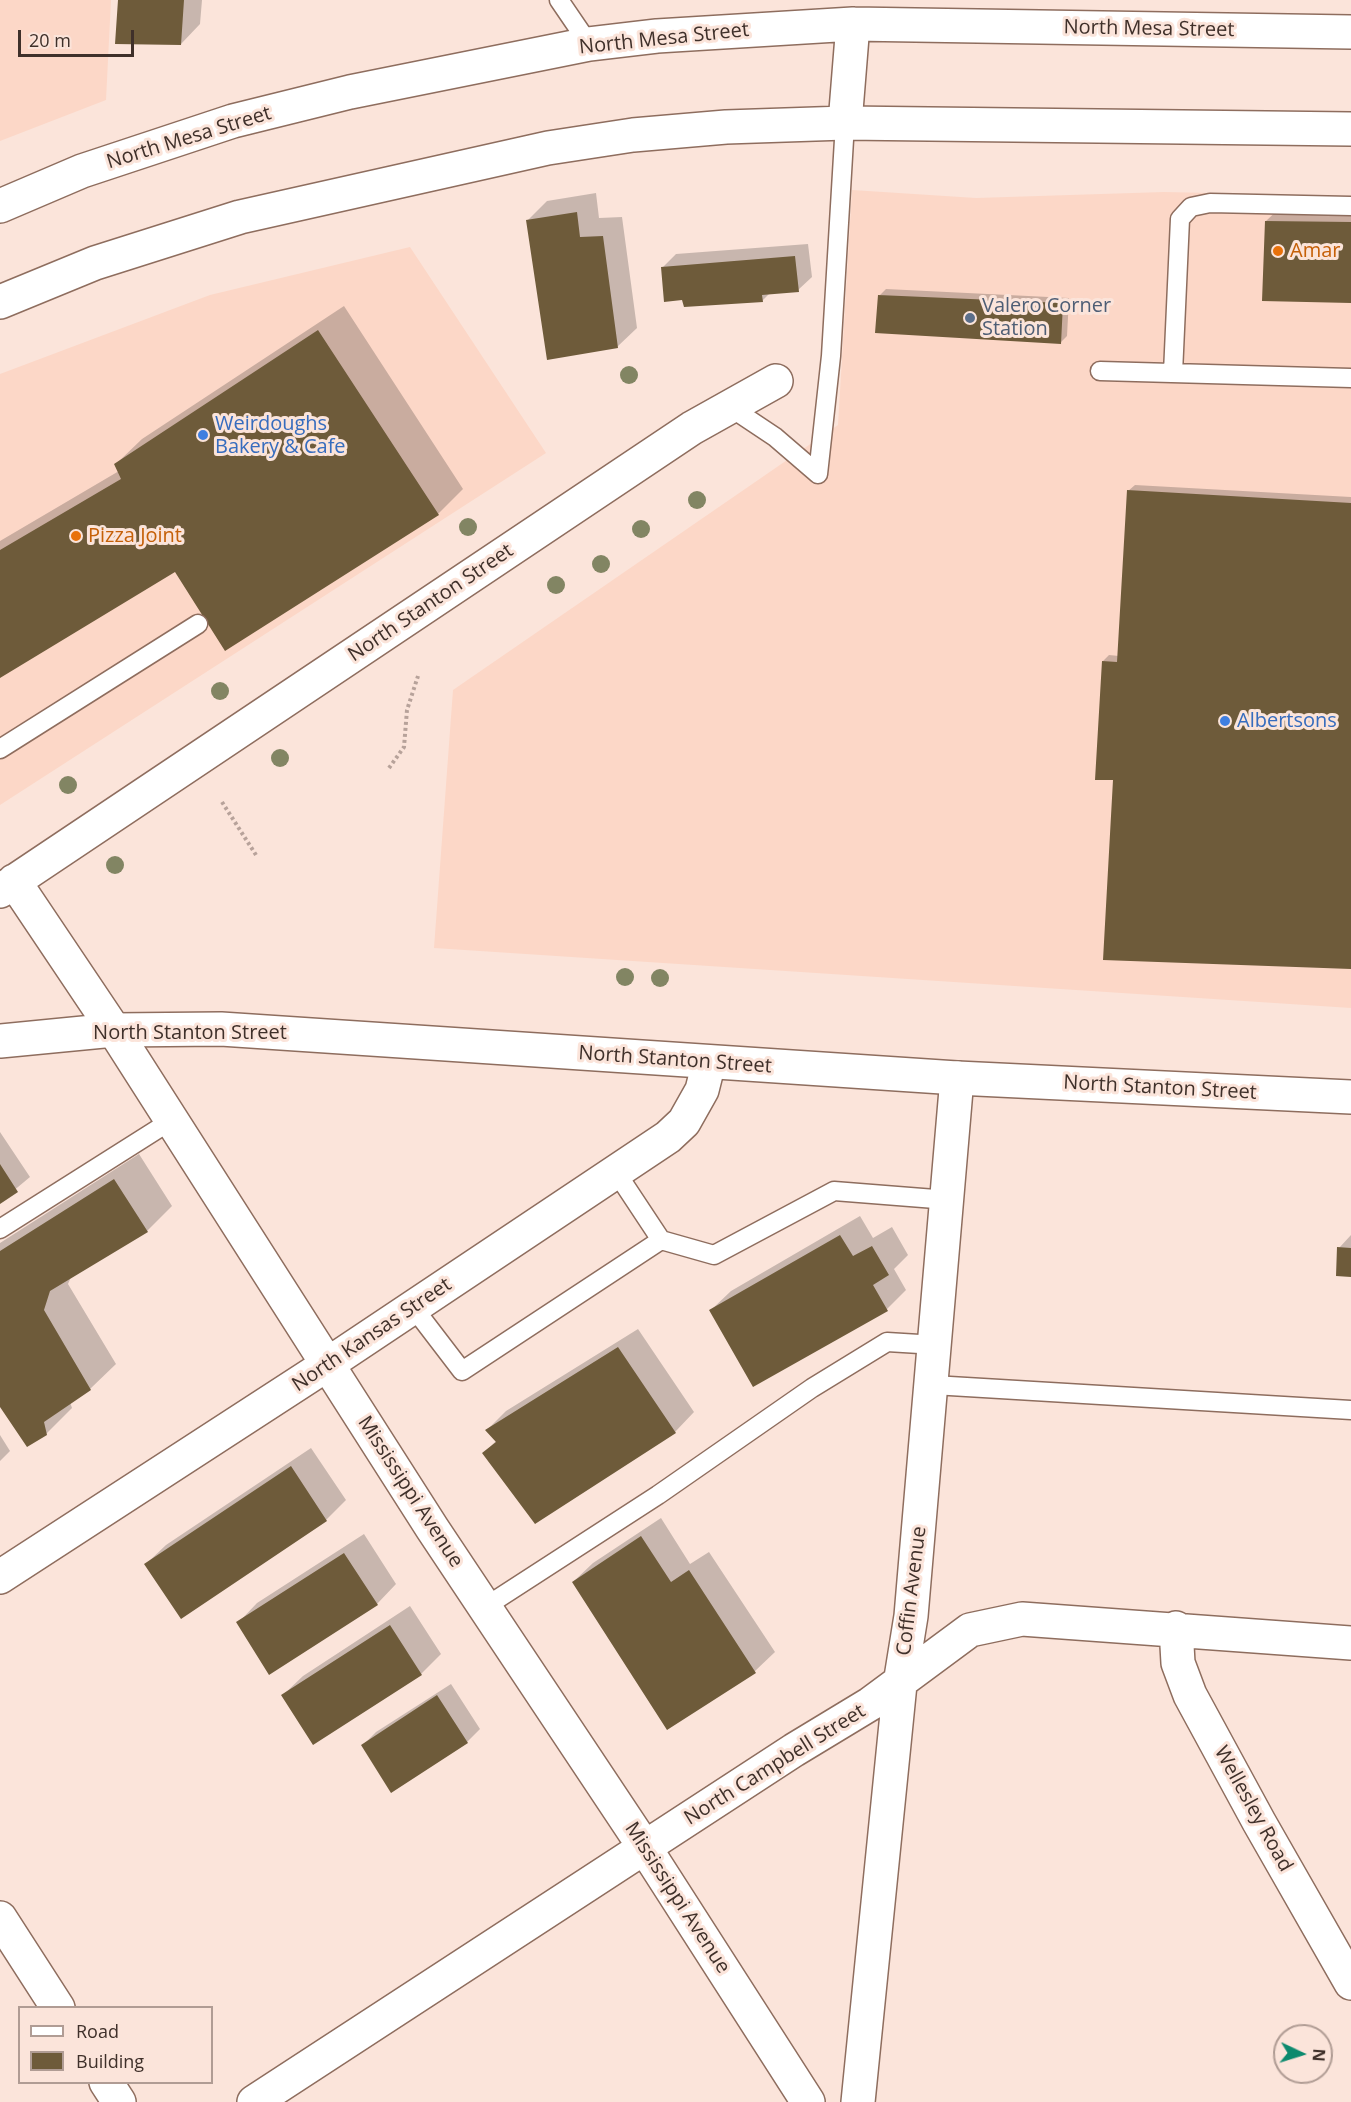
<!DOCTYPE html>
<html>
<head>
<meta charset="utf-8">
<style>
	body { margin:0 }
	#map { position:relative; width:1351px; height:2102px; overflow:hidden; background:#fbe4da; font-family:"Open Sans",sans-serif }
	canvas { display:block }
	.legend { position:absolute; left:18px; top:2006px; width:195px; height:78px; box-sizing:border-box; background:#fbe4da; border:2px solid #b09c94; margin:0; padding:8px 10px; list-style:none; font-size:18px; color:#3f302a }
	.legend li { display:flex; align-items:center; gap:12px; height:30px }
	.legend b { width:30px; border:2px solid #b09c94 }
	.north { position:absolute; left:1273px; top:2024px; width:60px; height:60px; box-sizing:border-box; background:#fbe4da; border:2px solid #b09c94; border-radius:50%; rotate:94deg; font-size:16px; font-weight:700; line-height:24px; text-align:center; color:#3f302a }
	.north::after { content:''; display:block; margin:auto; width:21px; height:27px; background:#0c8a6e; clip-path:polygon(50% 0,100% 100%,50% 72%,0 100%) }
	.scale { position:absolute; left:18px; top:30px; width:116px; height:27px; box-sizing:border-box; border:3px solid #3f302a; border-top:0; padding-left:8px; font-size:18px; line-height:21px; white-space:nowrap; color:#3f302a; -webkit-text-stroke:4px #fbe4da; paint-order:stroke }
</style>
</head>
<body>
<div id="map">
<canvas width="1351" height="2102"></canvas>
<ul class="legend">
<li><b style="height:8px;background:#fff"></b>Road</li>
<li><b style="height:16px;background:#6e5b3a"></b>Building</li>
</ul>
<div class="north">N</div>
<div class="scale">20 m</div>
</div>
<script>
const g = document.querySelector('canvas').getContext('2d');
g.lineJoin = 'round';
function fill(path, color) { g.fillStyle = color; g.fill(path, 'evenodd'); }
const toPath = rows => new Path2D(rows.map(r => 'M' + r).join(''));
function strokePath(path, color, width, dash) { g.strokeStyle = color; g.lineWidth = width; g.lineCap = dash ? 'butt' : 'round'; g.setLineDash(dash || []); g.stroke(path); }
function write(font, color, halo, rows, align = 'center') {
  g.font = font + ' "Open Sans",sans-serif'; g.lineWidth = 6; g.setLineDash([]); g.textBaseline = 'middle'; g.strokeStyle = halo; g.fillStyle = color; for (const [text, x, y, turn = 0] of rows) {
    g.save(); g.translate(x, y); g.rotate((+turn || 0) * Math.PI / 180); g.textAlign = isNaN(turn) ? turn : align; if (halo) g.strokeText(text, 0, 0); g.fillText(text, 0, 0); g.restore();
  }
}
const built = toPath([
	[0,0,111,0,106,100,0,141],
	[852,190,976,198,1164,192,1351,196,1351,1008,434,948,453,690,838,425],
	[410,247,546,453,0,805,0,374,210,295]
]);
const shadow = toPath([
	[119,0,202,0,200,24,181,44],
	[596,193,599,218,622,217,637,328,617,347,528,220,547,201],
	[1286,202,1351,203,1351,302,1266,221],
	[808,244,812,277,798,290,770,293,762,301,663,267,676,254],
	[886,289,1069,298,1067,336,1061,342,880,295],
	[344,306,463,489,438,514,175,570,0,677,0,541,119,471,116,464,142,439],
	[1135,485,1351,497,1351,967,1115,779,1103,661,1109,655,1119,656,1128,491],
	[0,1132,30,1177,0,1202],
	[139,1154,172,1206,147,1231,71,1277,68,1284,116,1364,90,1389,70,1402,72,1408,46,1434,0,1404,0,1243],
	[860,1216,873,1238,892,1227,908,1255,894,1269,906,1290,887,1309,711,1310,731,1291],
	[1351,1235,1351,1276,1339,1248],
	[638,1329,694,1412,675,1432,484,1453,497,1440,487,1430,506,1411],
	[0,1435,10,1451,0,1461],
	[311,1448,346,1500,326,1520,181,1617,146,1564,166,1545],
	[661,1518,690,1564,709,1552,775,1652,755,1671,668,1728,573,1582,593,1563],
	[364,1534,396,1584,377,1604,238,1623,257,1603],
	[410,1606,441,1654,421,1674,283,1695,303,1676],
	[451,1684,480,1729,467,1742,363,1745,376,1732]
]);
const building = toPath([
	[118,0,184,0,181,45,115,44],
	[577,212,580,237,603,236,618,348,547,360,526,220],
	[1265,221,1351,222,1351,303,1262,301],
	[795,256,799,292,762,295,763,302,684,307,682,300,664,302,661,267],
	[878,295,1063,303,1061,344,875,333],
	[318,330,439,515,225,651,175,572,0,678,0,550,121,479,114,464],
	[1127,490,1351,503,1351,969,1103,960,1113,780,1095,780,1102,661,1117,662],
	[0,1164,18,1192,0,1204],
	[114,1179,148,1232,50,1291,44,1310,91,1390,44,1422,47,1435,27,1447,0,1407,0,1251],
	[840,1235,853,1256,872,1246,889,1275,873,1285,888,1311,753,1387,709,1310],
	[1337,1247,1351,1248,1351,1277,1336,1276],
	[618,1347,676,1433,535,1524,482,1453,496,1442,485,1430],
	[291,1466,327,1521,181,1619,144,1564],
	[641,1536,671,1582,689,1570,756,1673,667,1730,572,1582],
	[344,1553,378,1605,269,1675,236,1622],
	[390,1625,422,1675,313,1745,281,1695],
	[437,1695,468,1743,391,1793,361,1745]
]);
const path = toPath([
	[389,768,404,747,407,710,418,676],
	[222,802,256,855]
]);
const lane = toPath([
	[559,0,589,44],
	[1100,371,1351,378],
	[1173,373,1180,219,1191,207,1210,203,1351,206],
	[730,407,775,437,818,474],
	[818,474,831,356,845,123],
	[0,749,198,624],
	[0,1229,172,1120],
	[661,1240,714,1255,834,1191,948,1200],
	[413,1307,462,1371,661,1240,616,1172],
	[933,1385,1351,1410],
	[485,1607,658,1495,812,1388,887,1342,936,1345]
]);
const street = toPath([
	[14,881,114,1030,432,1528,645,1848,808,2102],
	[0,891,692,428,776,381],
	[0,1577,328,1364,668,1137,684,1122,702,1090,709,1062],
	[1176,1628,1178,1663,1190,1695,1259,1822,1351,1983],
	[0,1918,58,2008],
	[106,2082,119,2102],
	[254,2102,794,1750,870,1704,970,1630,1022,1619,1351,1643],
	[858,2102,900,1684,911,1616,957,1078]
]);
const secondary = toPath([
	[0,1041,114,1030,221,1029,957,1078,1351,1097]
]);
const primary = toPath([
	[845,123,853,24],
	[0,206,82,171,233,121,350,92,589,44,657,36,853,24,1351,32],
	[0,302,95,263,240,217,548,148,633,135,726,127,845,123,1351,129]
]);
const trees = [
	[629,375],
	[697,500],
	[468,527],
	[641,529],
	[601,564],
	[556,585],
	[220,691],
	[280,758],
	[68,785],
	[115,865],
	[625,977],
	[660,978]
];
const markers = [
	[1278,251,6,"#e8710a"],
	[970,318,6,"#5c6f8a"],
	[203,435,6,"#3f7fe0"],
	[76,536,6,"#e8710a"],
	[1225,721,6,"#3f7fe0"]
];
const streetNames = [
	["North Mesa Street",1149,29,1],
	["North Mesa Street",664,39,-6],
	["North Mesa Street",189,138,-17],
	["North Stanton Street",431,603,-34],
	["North Stanton Street",190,1033],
	["North Stanton Street",675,1060,4],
	["North Stanton Street",1160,1088,3],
	["North Kansas Street",372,1335,-34],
	["Mississippi Avenue",410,1492,57],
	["Coffin Avenue",912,1591,-83],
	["North Campbell Street",775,1765,-32],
	["Wellesley Road",1253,1809,61],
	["Mississippi Avenue",677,1898,57]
];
const foodNames = [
	["Amar",1290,251],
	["Pizza Joint",88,536]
];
const serviceNames = [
	["Valero Corner",982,306],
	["Station",982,329]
];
const shopNames = [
	["Weirdoughs",215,424],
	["Bakery & Cafe",215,447],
	["Albertsons",1237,721]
];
fill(built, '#fcd7c7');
fill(shadow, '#0003');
fill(building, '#6e5b3a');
strokePath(lane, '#8e6d5e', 21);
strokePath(street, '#8e6d5e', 36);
strokePath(secondary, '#8e6d5e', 36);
strokePath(primary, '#8e6d5e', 36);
strokePath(path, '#b7a29a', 4, [3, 3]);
strokePath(lane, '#fff', 18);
strokePath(street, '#fff', 33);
strokePath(secondary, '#fff', 33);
strokePath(primary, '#fff', 33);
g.fillStyle = '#828563';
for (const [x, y] of trees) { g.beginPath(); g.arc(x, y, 9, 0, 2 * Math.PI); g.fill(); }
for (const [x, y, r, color] of markers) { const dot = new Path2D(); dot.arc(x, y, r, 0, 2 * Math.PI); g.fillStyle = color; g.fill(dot); strokePath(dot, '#fbe4da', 2); }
write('20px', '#3f302a', '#fbe4da', streetNames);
write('20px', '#c56008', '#fbe4da', foodNames, 'left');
write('20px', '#4e5e75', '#fbe4da', serviceNames, 'left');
write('20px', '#366cbe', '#fbe4da', shopNames, 'left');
</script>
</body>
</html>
